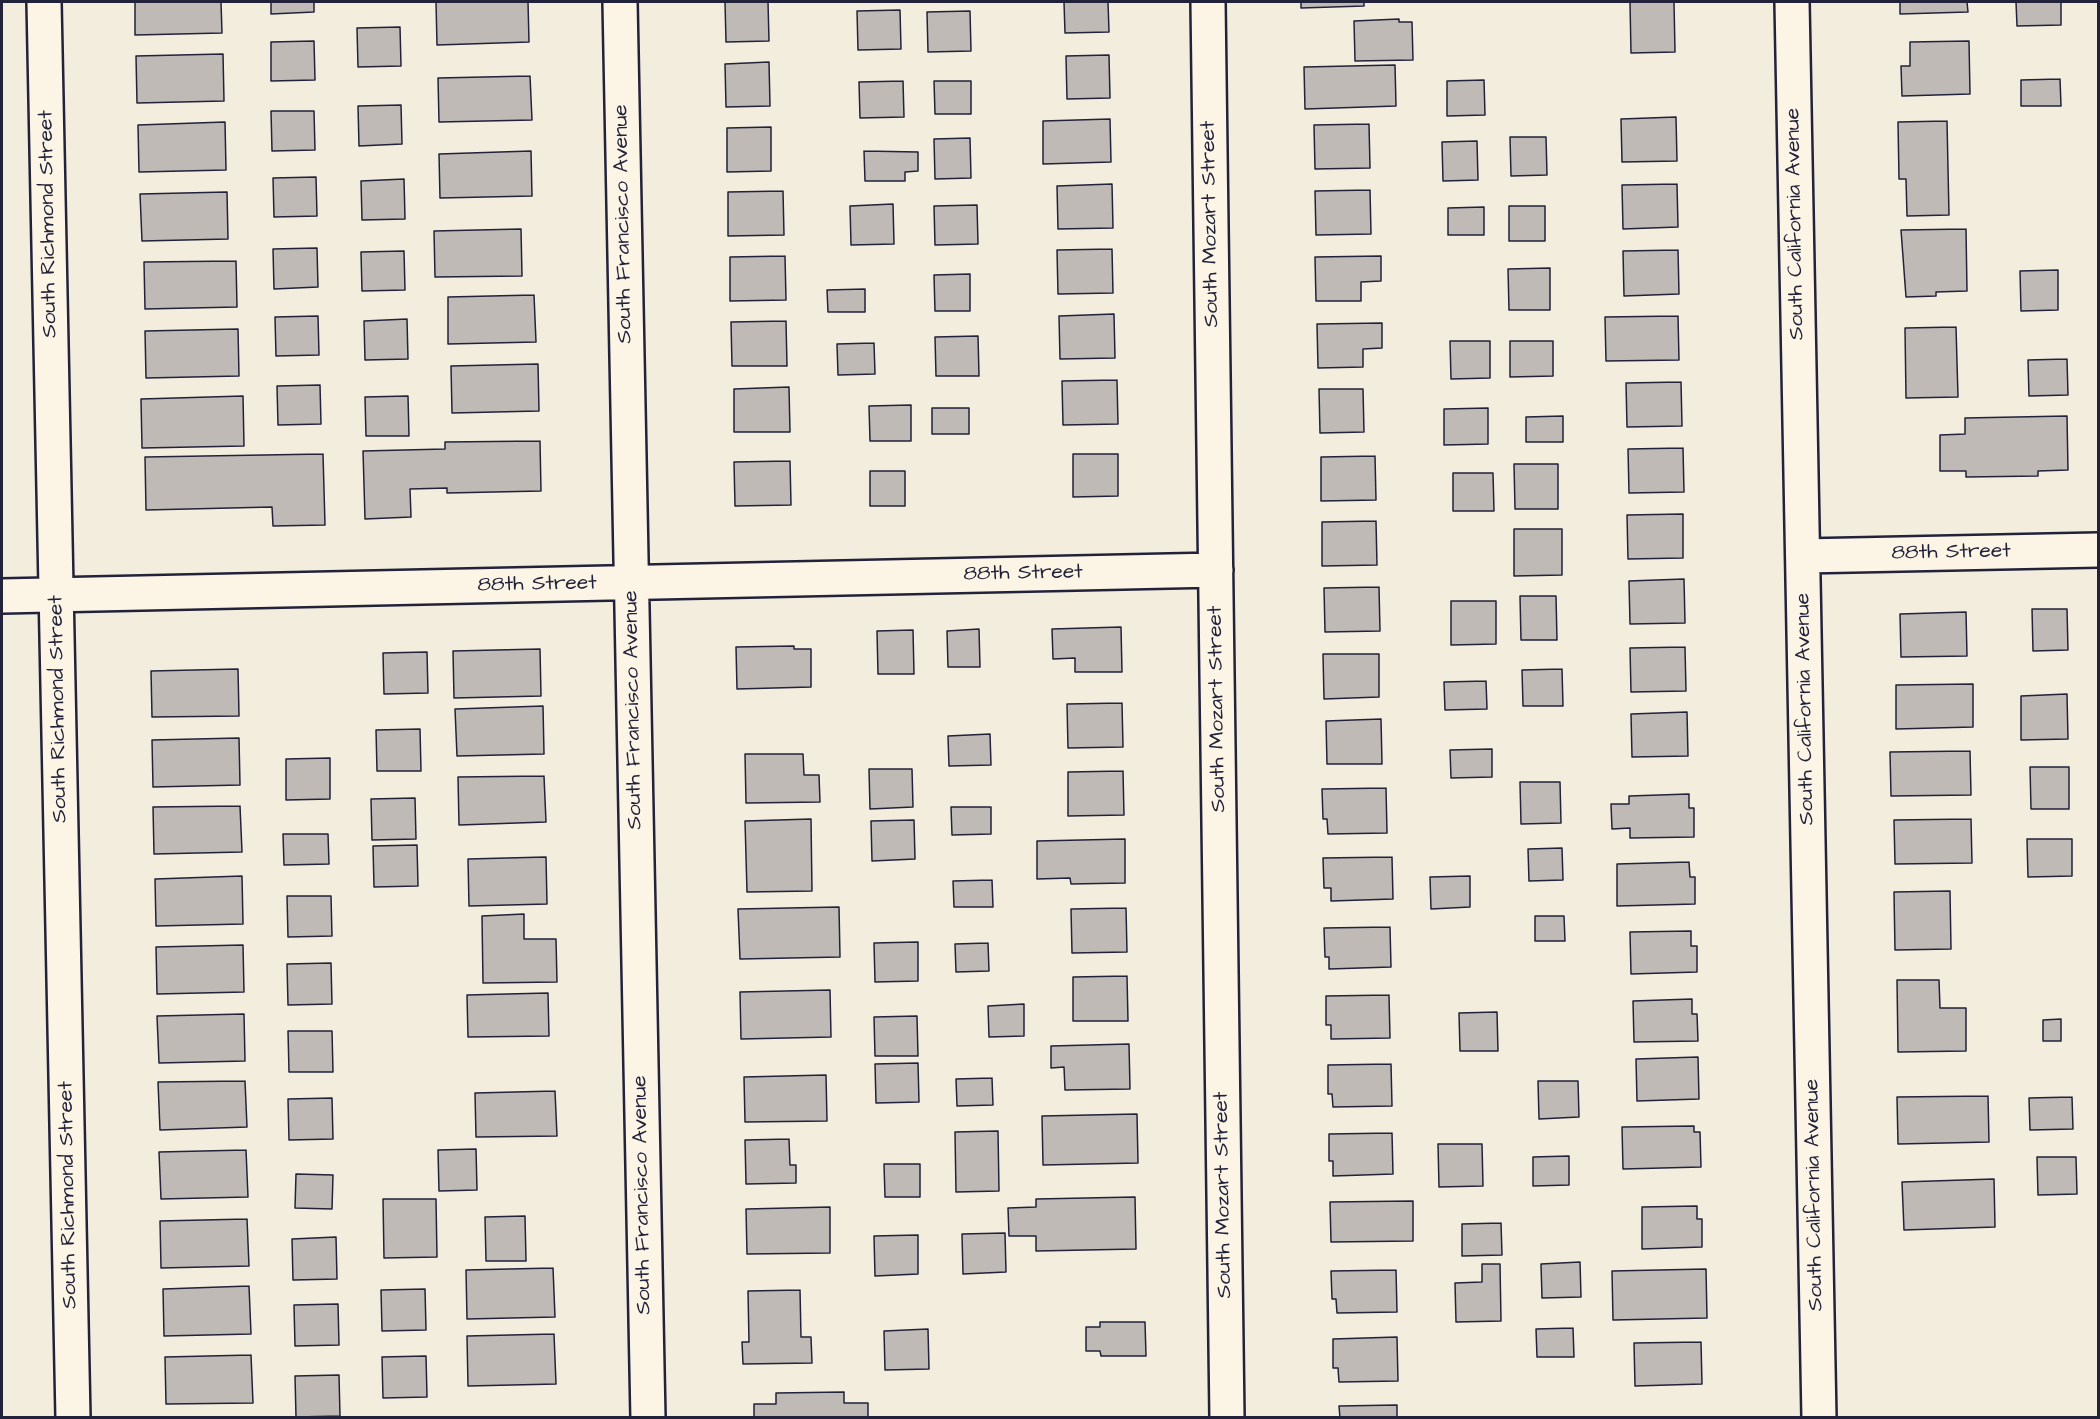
<!DOCTYPE html>
<html>
<head>
<meta charset="utf-8">
<style>
	body { margin:0 }
	#map { position:relative; width:2100px; height:1419px; overflow:hidden; background:#f3edde; font-family:"Architects Daughter",sans-serif }
	canvas { display:block }
	.frame { position:absolute; inset:0; border:3px solid #22223b; pointer-events:none }
</style>
</head>
<body>
<div id="map">
<canvas width="2100" height="1419"></canvas>
<div class="frame"></div>
</div>
<script>
const g = document.querySelector('canvas').getContext('2d');
g.lineJoin = 'round';
function fill(path, color) { g.fillStyle = color; g.fill(path, 'evenodd'); }
const toPath = rows => new Path2D(rows.map(r => 'M' + r).join(''));
function strokePath(path, color, width, dash) { g.strokeStyle = color; g.lineWidth = width; g.lineCap = dash ? 'butt' : 'round'; g.setLineDash(dash || []); g.stroke(path); }
function write(font, color, halo, rows, align = 'center') {
  g.font = font + ' "Architects Daughter",sans-serif'; g.lineWidth = 6; g.setLineDash([]); g.textBaseline = 'middle'; g.strokeStyle = halo; g.fillStyle = color; for (const [text, x, y, turn = 0] of rows) {
    g.save(); g.translate(x, y); g.rotate((+turn || 0) * Math.PI / 180); g.textAlign = isNaN(turn) ? turn : align; if (halo) g.strokeText(text, 0, 0); g.fillText(text, 0, 0); g.restore();
  }
}
const building = toPath([
	[135,2,221,2,222,33,135,35,135,2],
	[271,2,314,2,314,12,271,14,271,2],
	[436,2,528,2,529,42,437,45,436,2],
	[725,2,768,2,769,41,726,42,725,2],
	[1064,2,1108,2,1109,32,1065,33,1064,2],
	[1301,2,1364,2,1364,6,1301,8,1301,2],
	[1630,2,1674,2,1675,52,1631,53,1630,2],
	[1900,2,1967,2,1968,12,1900,14,1900,2],
	[2016,2,2061,2,2061,25,2017,26,2016,2],
	[900,10,901,49,858,50,857,11,900,10],
	[970,11,971,51,928,52,927,12,970,11],
	[1399,19,1399,22,1412,22,1413,60,1355,61,1354,21,1399,19],
	[400,27,401,66,358,67,357,28,400,27],
	[314,41,315,80,271,81,271,42,314,41],
	[1969,41,1970,94,1902,96,1901,66,1910,66,1910,42,1969,41],
	[223,54,224,101,137,103,136,56,223,54],
	[1109,55,1110,98,1067,99,1066,56,1109,55],
	[769,62,770,106,726,107,725,64,769,62],
	[1395,65,1396,106,1305,109,1304,67,1395,65],
	[530,76,532,120,439,122,438,78,530,76],
	[2060,79,2061,106,2021,106,2021,80,2060,79],
	[1484,80,1485,115,1447,116,1447,81,1484,80],
	[903,81,904,117,860,118,859,82,903,81],
	[934,81,971,81,971,114,935,114,934,81],
	[401,105,402,144,359,146,358,106,401,105],
	[271,111,314,111,315,150,272,151,271,111],
	[1676,117,1677,161,1622,162,1621,119,1676,117],
	[1110,119,1111,162,1043,164,1043,121,1110,119],
	[1947,121,1949,215,1907,216,1906,179,1899,179,1898,122,1947,121],
	[225,122,226,170,139,172,138,125,225,122],
	[1369,124,1370,168,1315,169,1314,125,1369,124],
	[771,127,771,171,727,172,727,128,771,127],
	[1510,137,1546,137,1547,175,1511,176,1510,137],
	[970,138,971,178,935,179,934,139,970,138],
	[1477,141,1478,180,1443,181,1442,142,1477,141],
	[531,151,532,196,440,198,439,154,531,151],
	[864,151,918,152,918,171,905,172,905,181,865,181,864,151],
	[316,177,317,216,274,217,273,178,316,177],
	[404,179,405,219,362,220,361,181,404,179],
	[1112,184,1113,228,1058,229,1057,186,1112,184],
	[1677,184,1678,227,1623,229,1622,185,1677,184],
	[1370,190,1371,234,1316,235,1315,191,1370,190],
	[783,191,784,235,728,236,728,192,783,191],
	[227,192,228,239,142,241,140,194,227,192],
	[893,204,894,244,851,245,850,206,893,204],
	[977,205,978,244,935,245,934,206,977,205],
	[1509,206,1545,206,1545,241,1509,241,1509,206],
	[1484,207,1484,235,1448,235,1448,208,1484,207],
	[521,229,522,276,435,277,434,231,521,229],
	[1966,229,1967,291,1936,292,1936,296,1906,297,1901,230,1966,229],
	[317,248,318,287,274,289,273,249,317,248],
	[1112,249,1113,293,1058,294,1057,250,1112,249],
	[1678,250,1679,294,1624,296,1623,251,1678,250],
	[404,251,405,290,362,291,361,252,404,251],
	[785,256,786,300,730,301,730,257,785,256],
	[1381,256,1381,281,1361,282,1361,301,1316,301,1315,257,1381,256],
	[236,261,237,307,145,309,144,262,236,261],
	[1550,268,1550,310,1509,310,1508,269,1550,268],
	[2058,270,2058,310,2021,311,2020,271,2058,270],
	[970,274,970,311,935,311,934,275,970,274],
	[865,289,865,312,828,312,827,290,865,289],
	[534,295,536,342,448,344,448,297,534,295],
	[1114,314,1115,358,1060,359,1059,316,1114,314],
	[318,316,319,355,276,356,275,317,318,316],
	[1678,316,1679,360,1606,361,1605,317,1678,316],
	[407,319,408,359,365,360,364,321,407,319],
	[786,321,787,366,732,366,731,322,786,321],
	[1382,323,1382,348,1363,349,1363,367,1318,368,1317,324,1382,323],
	[1956,327,1958,397,1906,398,1905,328,1956,327],
	[238,329,239,376,146,378,145,331,238,329],
	[978,336,979,376,936,376,935,337,978,336],
	[1450,341,1490,341,1490,378,1451,379,1450,341],
	[1510,341,1553,341,1553,376,1510,377,1510,341],
	[874,343,875,374,838,375,837,344,874,343],
	[2067,359,2068,395,2029,396,2028,360,2067,359],
	[538,364,539,411,452,413,451,366,538,364],
	[1117,380,1118,424,1063,425,1062,381,1117,380],
	[1681,382,1682,426,1627,427,1626,383,1681,382],
	[320,385,321,424,278,425,277,386,320,385],
	[789,387,790,432,734,432,734,389,789,387],
	[1319,389,1363,389,1364,432,1320,433,1319,389],
	[243,396,244,446,142,448,141,399,243,396],
	[408,396,409,436,366,436,365,397,408,396],
	[911,405,911,441,870,441,869,406,911,405],
	[932,408,969,408,969,434,932,434,932,408],
	[1488,408,1488,444,1444,445,1444,409,1488,408],
	[1563,416,1563,442,1526,442,1526,417,1563,416],
	[2067,416,2068,470,2038,471,2038,476,1966,477,1966,471,1940,471,1940,435,1965,434,1965,418,2067,416],
	[540,441,541,491,447,493,447,488,410,489,411,517,365,519,363,451,445,449,445,442,540,441],
	[1683,448,1684,492,1629,493,1628,449,1683,448],
	[323,454,325,525,273,526,272,507,146,510,145,457,323,454],
	[1073,454,1118,454,1118,496,1073,497,1073,454],
	[1375,456,1376,500,1321,501,1321,457,1375,456],
	[790,461,791,505,735,506,734,462,790,461],
	[1514,464,1558,464,1558,509,1515,509,1514,464],
	[870,471,905,471,905,506,870,506,870,471],
	[1453,473,1493,473,1494,511,1453,511,1453,473],
	[1683,514,1683,558,1628,559,1627,515,1683,514],
	[1376,521,1377,565,1322,566,1322,522,1376,521],
	[1514,529,1562,529,1562,575,1514,576,1514,529],
	[1684,579,1685,623,1630,624,1629,581,1684,579],
	[1379,587,1380,631,1325,632,1324,588,1379,587],
	[1520,596,1556,596,1557,640,1521,640,1520,596],
	[1451,601,1496,601,1496,644,1451,645,1451,601],
	[2032,609,2067,609,2068,650,2033,651,2032,609],
	[1966,612,1967,656,1901,657,1900,614,1966,612],
	[1121,627,1122,672,1075,672,1075,658,1053,659,1052,629,1121,627],
	[979,629,980,667,948,667,947,631,979,629],
	[913,630,914,674,878,674,877,631,913,630],
	[794,646,794,649,811,649,811,687,737,689,736,647,794,646],
	[1685,647,1686,691,1631,692,1630,648,1685,647],
	[540,649,541,696,454,698,453,651,540,649],
	[427,652,428,693,384,694,383,653,427,652],
	[1323,654,1379,654,1379,697,1324,699,1323,654],
	[238,669,239,716,152,717,151,671,238,669],
	[1562,669,1563,706,1523,706,1522,670,1562,669],
	[1486,681,1487,709,1445,710,1444,682,1486,681],
	[1973,684,1973,727,1896,729,1896,685,1973,684],
	[2067,694,2068,739,2021,740,2021,696,2067,694],
	[1122,703,1123,747,1068,748,1067,704,1122,703],
	[543,706,544,754,457,756,455,709,543,706],
	[1687,712,1688,756,1632,757,1631,714,1687,712],
	[1381,719,1382,764,1327,764,1326,721,1381,719],
	[420,729,421,771,377,771,376,730,420,729],
	[990,734,991,765,949,766,948,736,990,734],
	[239,738,240,785,153,787,152,740,239,738],
	[1492,749,1492,777,1451,778,1450,750,1492,749],
	[1970,751,1971,795,1891,796,1890,752,1970,751],
	[745,754,803,754,804,775,819,775,820,802,746,803,745,754],
	[330,758,330,799,286,800,286,759,330,758],
	[2030,767,2069,767,2069,809,2031,809,2030,767],
	[869,769,912,769,913,807,870,809,869,769],
	[1123,771,1124,815,1068,816,1068,772,1123,771],
	[544,776,546,822,459,825,458,777,544,776],
	[1520,782,1560,782,1561,823,1521,824,1520,782],
	[1386,788,1387,833,1328,834,1327,819,1323,819,1322,789,1386,788],
	[1689,794,1689,808,1694,808,1694,837,1630,838,1630,828,1612,829,1611,804,1629,804,1629,796,1689,794],
	[415,798,416,839,372,840,371,799,415,798],
	[240,806,242,852,154,854,153,807,240,806],
	[951,807,991,807,991,834,952,835,951,807],
	[811,819,812,891,747,892,745,821,811,819],
	[1971,819,1972,863,1895,864,1894,820,1971,819],
	[914,820,915,859,872,861,871,821,914,820],
	[283,834,328,834,329,864,284,865,283,834],
	[1125,839,1125,883,1071,884,1070,878,1037,879,1037,841,1125,839],
	[2027,839,2072,839,2072,876,2028,877,2027,839],
	[417,845,418,886,374,887,373,846,417,845],
	[1562,848,1563,880,1529,881,1528,849,1562,848],
	[546,857,547,904,469,906,468,859,546,857],
	[1392,857,1393,899,1331,901,1331,888,1324,888,1323,858,1392,857],
	[1689,862,1690,877,1695,877,1695,904,1617,906,1617,864,1689,862],
	[242,876,243,924,156,926,155,879,242,876],
	[1470,876,1470,907,1431,909,1430,877,1470,876],
	[992,880,993,907,954,907,953,881,992,880],
	[1950,891,1951,949,1895,950,1894,892,1950,891],
	[287,896,331,896,332,936,288,937,287,896],
	[839,907,840,957,740,959,738,909,839,907],
	[1126,908,1127,952,1072,953,1071,909,1126,908],
	[524,914,524,939,556,939,557,982,483,983,482,916,524,914],
	[1535,916,1564,916,1565,941,1535,941,1535,916],
	[1390,927,1391,967,1329,969,1329,957,1325,957,1324,928,1390,927],
	[1691,931,1691,946,1697,946,1697,972,1631,974,1630,932,1691,931],
	[918,942,918,981,875,982,874,943,918,942],
	[988,943,989,971,956,972,955,944,988,943],
	[243,945,244,992,157,994,156,947,243,945],
	[331,963,332,1004,288,1005,287,964,331,963],
	[1127,976,1128,1021,1073,1021,1073,977,1127,976],
	[1897,980,1939,980,1940,1008,1966,1008,1966,1051,1898,1052,1897,980],
	[830,990,831,1037,741,1039,740,992,830,990],
	[548,993,549,1036,468,1037,467,995,548,993],
	[1389,995,1390,1038,1331,1039,1331,1025,1326,1025,1326,996,1389,995],
	[1692,999,1692,1014,1697,1014,1698,1041,1634,1042,1633,1001,1692,999],
	[1024,1004,1024,1036,989,1037,988,1006,1024,1004],
	[1497,1012,1498,1051,1460,1051,1459,1013,1497,1012],
	[244,1014,245,1061,159,1063,157,1016,244,1014],
	[917,1016,918,1056,875,1056,874,1017,917,1016],
	[2061,1019,2061,1041,2043,1041,2043,1020,2061,1019],
	[288,1031,332,1031,333,1072,289,1072,288,1031],
	[1129,1044,1130,1089,1065,1090,1064,1067,1051,1068,1051,1046,1129,1044],
	[1698,1057,1699,1099,1637,1101,1636,1059,1698,1057],
	[918,1063,919,1102,876,1103,875,1064,918,1063],
	[1391,1064,1392,1106,1333,1107,1332,1094,1328,1094,1328,1065,1391,1064],
	[826,1075,827,1121,745,1122,744,1077,826,1075],
	[992,1078,993,1105,957,1106,956,1079,992,1078],
	[245,1081,247,1127,160,1130,158,1082,245,1081],
	[1538,1081,1578,1081,1579,1117,1539,1119,1538,1081],
	[555,1091,557,1136,476,1137,475,1093,555,1091],
	[1988,1096,1989,1142,1898,1144,1897,1097,1988,1096],
	[2072,1097,2073,1129,2030,1130,2029,1098,2072,1097],
	[332,1098,333,1139,289,1140,288,1099,332,1098],
	[1137,1114,1138,1163,1043,1165,1042,1116,1137,1114],
	[1694,1126,1694,1132,1700,1132,1701,1167,1623,1169,1622,1127,1694,1126],
	[998,1131,999,1191,956,1192,955,1132,998,1131],
	[1392,1133,1393,1174,1333,1176,1333,1161,1329,1161,1329,1134,1392,1133],
	[789,1139,790,1165,796,1165,796,1183,746,1184,745,1140,789,1139],
	[1438,1144,1482,1144,1483,1186,1439,1187,1438,1144],
	[476,1149,477,1190,439,1191,438,1150,476,1149],
	[246,1150,248,1197,161,1199,159,1152,246,1150],
	[1569,1156,1569,1185,1533,1186,1533,1157,1569,1156],
	[2037,1157,2076,1157,2077,1194,2038,1195,2037,1157],
	[884,1164,920,1164,920,1197,885,1197,884,1164],
	[296,1174,333,1175,332,1209,295,1208,296,1174],
	[1994,1179,1995,1227,1904,1230,1902,1182,1994,1179],
	[1135,1197,1136,1249,1036,1251,1036,1236,1009,1236,1008,1208,1036,1207,1036,1199,1135,1197],
	[383,1199,436,1199,437,1257,384,1258,383,1199],
	[1413,1201,1413,1241,1331,1242,1330,1202,1413,1201],
	[1697,1206,1697,1219,1702,1219,1702,1247,1642,1249,1642,1207,1697,1206],
	[830,1207,830,1253,747,1254,746,1209,830,1207],
	[525,1216,526,1261,486,1261,485,1217,525,1216],
	[247,1219,249,1266,161,1268,160,1221,247,1219],
	[1501,1223,1502,1255,1462,1256,1462,1224,1501,1223],
	[1005,1233,1006,1272,963,1274,962,1234,1005,1233],
	[918,1235,918,1274,875,1276,874,1236,918,1235],
	[336,1237,337,1279,293,1280,292,1239,336,1237],
	[1580,1262,1581,1297,1542,1298,1541,1264,1580,1262],
	[1482,1264,1500,1264,1501,1321,1456,1322,1455,1283,1482,1282,1482,1264],
	[553,1268,555,1317,467,1319,466,1270,553,1268],
	[1706,1269,1707,1318,1613,1320,1612,1271,1706,1269],
	[1396,1270,1397,1312,1337,1313,1336,1299,1332,1299,1331,1271,1396,1270],
	[249,1286,251,1334,164,1336,163,1289,249,1286],
	[425,1289,426,1330,382,1331,381,1290,425,1289],
	[800,1290,801,1337,811,1337,812,1363,743,1364,742,1342,749,1342,748,1291,800,1290],
	[338,1304,339,1345,295,1346,294,1305,338,1304],
	[1100,1322,1145,1322,1146,1356,1101,1356,1100,1351,1086,1351,1086,1327,1100,1327,1100,1322],
	[1573,1328,1574,1357,1537,1357,1536,1329,1573,1328],
	[928,1329,929,1369,885,1370,884,1331,928,1329],
	[554,1334,556,1384,468,1386,467,1336,554,1334],
	[1397,1337,1398,1381,1339,1382,1338,1368,1333,1368,1333,1339,1397,1337],
	[1701,1342,1702,1384,1635,1386,1634,1343,1701,1342],
	[251,1355,253,1403,166,1404,165,1357,251,1355],
	[426,1356,427,1397,383,1398,382,1357,426,1356],
	[339,1375,340,1416,296,1417,295,1376,339,1375],
	[844,1392,844,1403,868,1403,868,1418,754,1418,754,1404,776,1404,776,1393,844,1392],
	[1397,1405,1397,1418,1340,1418,1339,1406,1397,1405]
]);
const minor = toPath([
	[44,2,73,1418],
	[620,2,648,1418],
	[1208,2,1227,1418],
	[1792,2,1819,1418],
	[1803,556,2098,550],
	[2,596,1216,570]
]);
const streetNames = [
	["South Richmond Street",49,224,-91],
	["South Francisco Avenue",624,224,-91],
	["South Mozart Street",1211,224,-91],
	["South California Avenue",1796,224,-91],
	["88th Street",1951,553,-1],
	["88th Street",1023,574,-1],
	["88th Street",537,585,-1],
	["South Richmond Street",59,709,-91],
	["South Mozart Street",1218,709,-91],
	["South California Avenue",1806,709,-91],
	["South Francisco Avenue",634,710,-91],
	["South Richmond Street",69,1195,-91],
	["South Francisco Avenue",643,1195,-91],
	["South Mozart Street",1224,1195,-91],
	["South California Avenue",1815,1195,-91]
];
fill(building, '#bfbab6');
strokePath(building, '#22223b', 1.5);
strokePath(minor, '#22223b', 38);
strokePath(minor, '#fcf5e5', 33);
write('21px', '#22223b', '#fcf5e5', streetNames);
</script>
</body>
</html>
